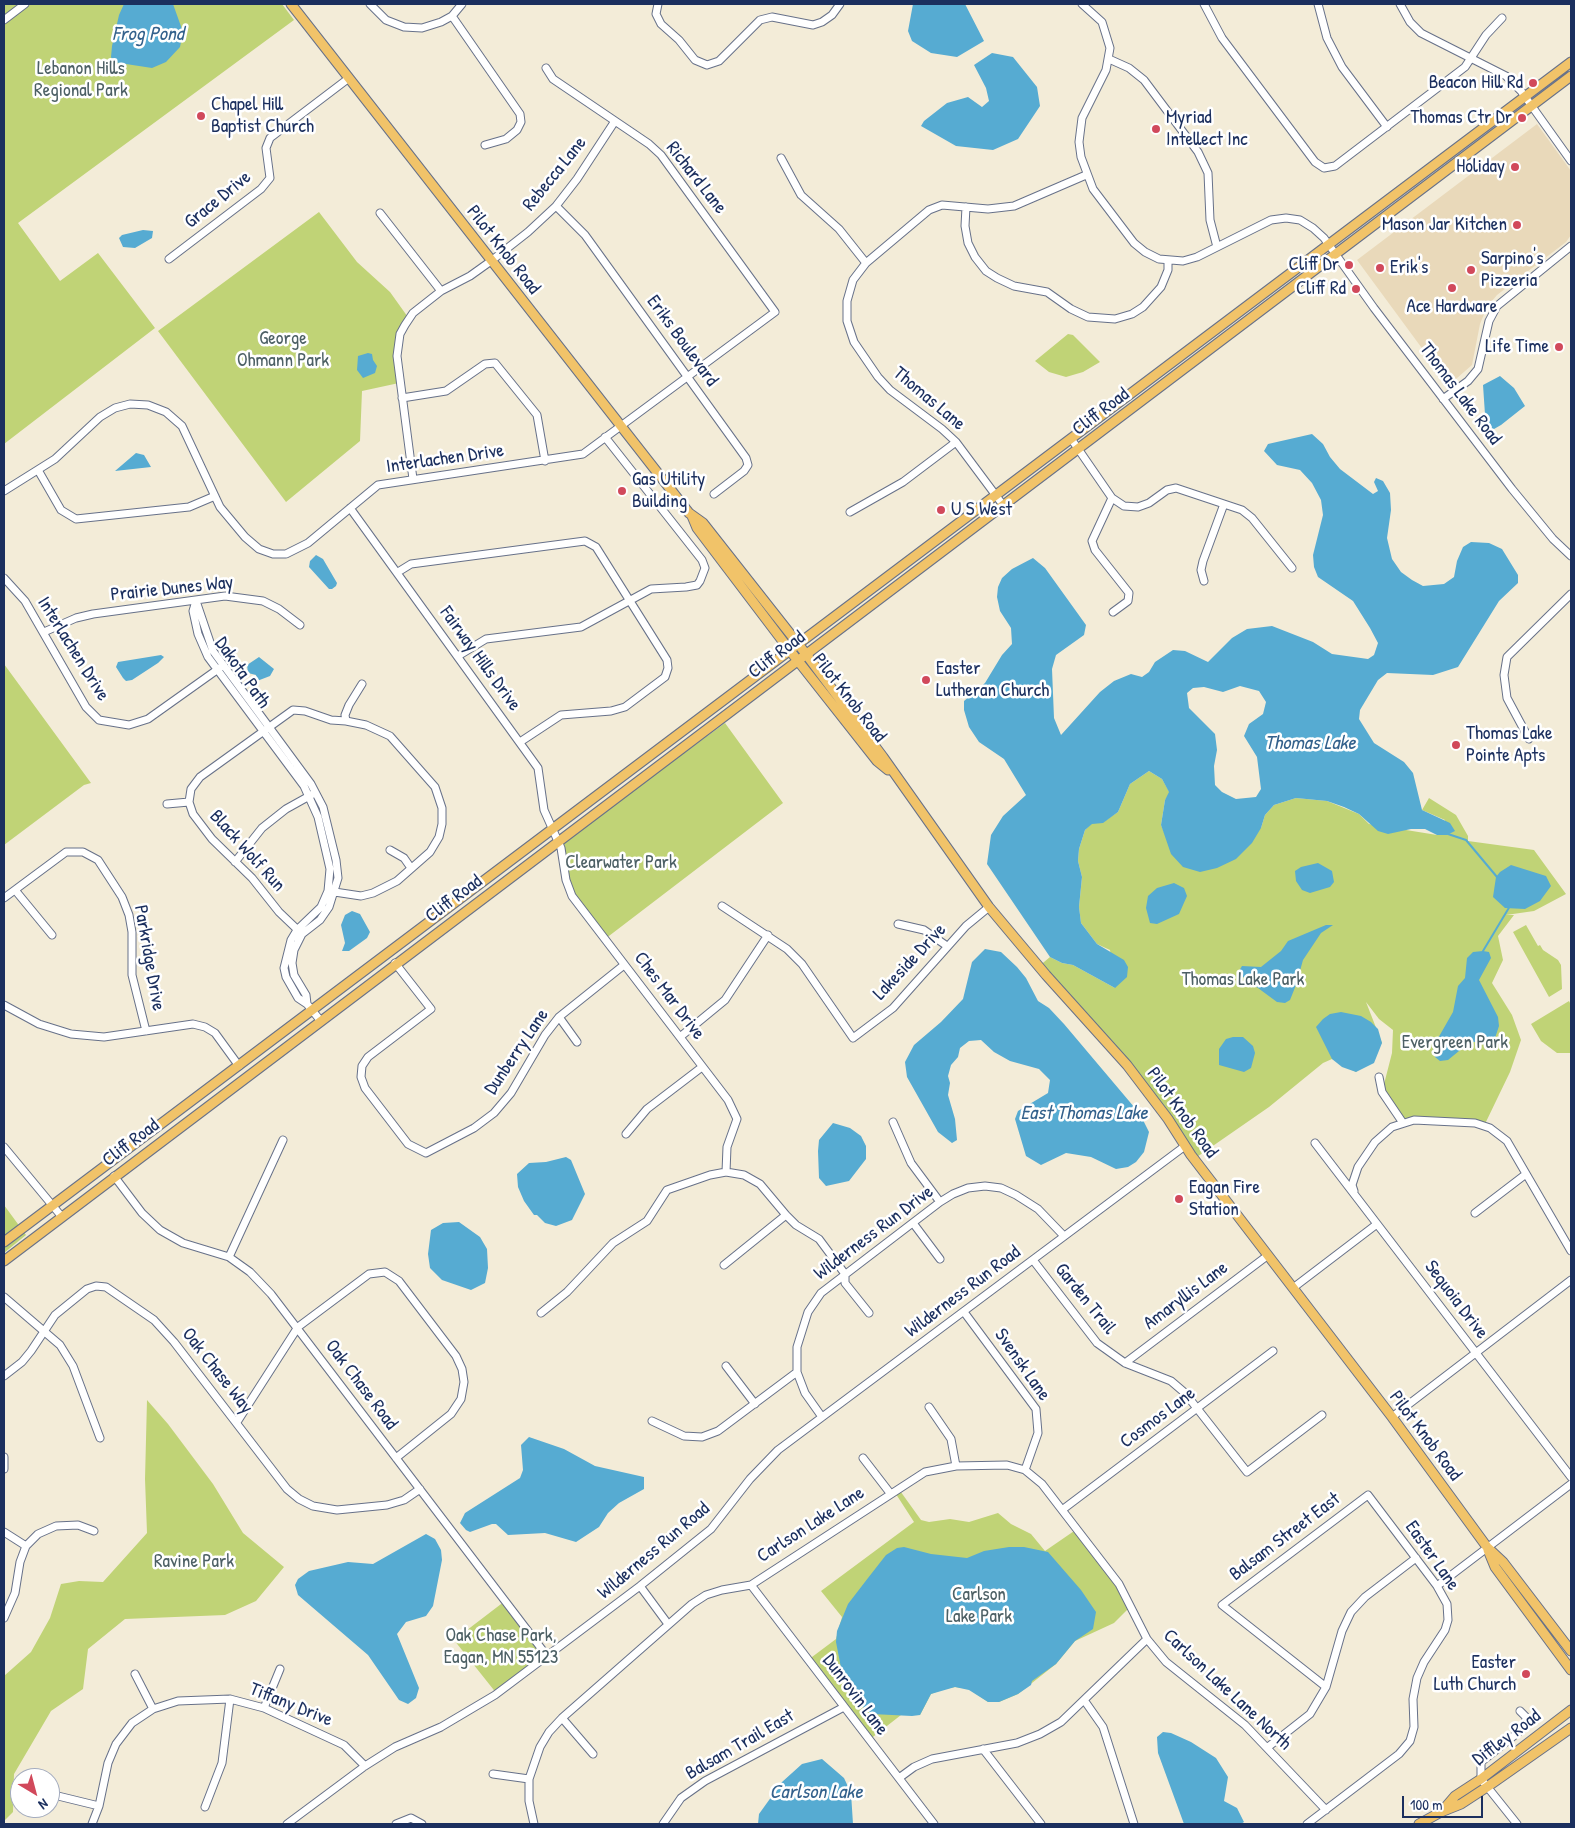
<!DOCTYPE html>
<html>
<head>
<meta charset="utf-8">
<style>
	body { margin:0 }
	#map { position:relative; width:1575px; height:1828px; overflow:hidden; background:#f3ecd8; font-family:"Patrick Hand",sans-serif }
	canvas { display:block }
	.frame { position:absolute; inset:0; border:5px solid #1b2f5e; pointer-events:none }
	.north { position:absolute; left:10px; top:1768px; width:50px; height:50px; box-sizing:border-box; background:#fff; border:1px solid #a4acbf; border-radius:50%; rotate:143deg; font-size:14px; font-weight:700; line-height:20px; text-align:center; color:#1b2f5e }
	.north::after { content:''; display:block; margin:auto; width:18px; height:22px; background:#d1495b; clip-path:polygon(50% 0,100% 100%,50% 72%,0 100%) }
	.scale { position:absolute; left:1402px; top:1796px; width:81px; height:22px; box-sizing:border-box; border:2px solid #1b2f5e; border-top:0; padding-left:6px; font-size:15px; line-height:18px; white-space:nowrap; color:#1b2f5e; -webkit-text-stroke:4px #fff; paint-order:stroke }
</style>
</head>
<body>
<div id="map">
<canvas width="1575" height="1828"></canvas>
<div class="frame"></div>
<div class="north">N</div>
<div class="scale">100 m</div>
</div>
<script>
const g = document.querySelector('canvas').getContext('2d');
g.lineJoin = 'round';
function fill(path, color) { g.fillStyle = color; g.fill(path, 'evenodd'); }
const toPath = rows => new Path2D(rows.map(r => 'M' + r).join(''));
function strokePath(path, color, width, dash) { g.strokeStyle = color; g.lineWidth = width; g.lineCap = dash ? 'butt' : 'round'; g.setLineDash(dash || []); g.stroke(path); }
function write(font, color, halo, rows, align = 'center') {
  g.font = font + ' "Patrick Hand",sans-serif'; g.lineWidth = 5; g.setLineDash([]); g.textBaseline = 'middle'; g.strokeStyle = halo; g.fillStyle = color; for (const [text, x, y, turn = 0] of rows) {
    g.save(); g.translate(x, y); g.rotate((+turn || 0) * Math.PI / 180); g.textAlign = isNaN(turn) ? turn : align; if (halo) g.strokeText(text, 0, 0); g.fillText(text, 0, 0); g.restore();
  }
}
const built = toPath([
	[1537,124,1571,171,1571,235,1566,242,1497,295,1487,307,1480,324,1472,365,1449,385,1357,260]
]);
const green = toPath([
	[4,4,282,4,294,20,18,223,60,281,98,253,155,328,4,444],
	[319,212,357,262,390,292,410,320,399,339,399,383,362,391,360,441,286,502,158,331],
	[1068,334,1073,335,1100,362,1083,372,1066,377,1049,372,1035,361],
	[4,664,91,783,84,785,4,845],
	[725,723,783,803,605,939,572,896,561,848,570,837],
	[1149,771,1162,779,1170,793,1165,800,1161,825,1167,839,1261,828,1265,815,1274,805,1296,798,1327,801,1359,814,1369,824,1437,835,1445,820,1422,810,1429,798,1456,815,1468,836,1468,841,1534,850,1566,894,1534,911,1506,915,1514,915,1498,936,1503,960,1492,983,1512,1015,1521,1040,1510,1072,1484,1126,1403,1123,1382,1092,1392,1053,1393,1030,1379,1019,1366,1002,1382,1043,1356,1072,1332,1059,1323,1063,1269,1107,1194,1159,1157,1104,1038,967,1050,957,1062,963,1073,965,1115,988,1110,950,1097,944,1081,923,1079,907,1082,877,1078,861,1079,849,1085,830,1092,823,1103,822,1118,812,1130,784],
	[1526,925,1538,946,1540,945,1543,950,1558,960,1561,965,1562,989,1549,997,1513,932],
	[1569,1001,1571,1005,1571,1053,1557,1053,1541,1041,1531,1024],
	[4,1205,26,1235,4,1253],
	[147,1400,168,1424,213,1484,243,1533,284,1567,256,1601,225,1615,125,1619,88,1649,83,1689,51,1711,14,1774,13,1812,4,1821,4,1676,31,1652,50,1618,61,1584,79,1581,103,1582,147,1533,145,1479],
	[898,1488,921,1520,929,1522,950,1519,969,1522,998,1513,1011,1524,1031,1534,1045,1551,1077,1529,1132,1605,1114,1623,1075,1641,1056,1664,1018,1694,999,1702,988,1702,969,1689,955,1687,941,1690,931,1694,920,1715,901,1715,869,1740,808,1660,836,1639,842,1617,821,1591,914,1522,894,1491],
	[505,1601,547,1656,497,1694,454,1640]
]);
const water = toPath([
	[124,4,173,4,183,32,180,47,166,62,152,68,113,62,111,57,112,46,119,15],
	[913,4,965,4,984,41,957,57,931,53,912,41,908,31],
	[992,53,1013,57,1037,87,1040,106,1018,139,993,150,956,146,921,126,924,121,947,103,968,97,982,107,989,101,986,88,974,65],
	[143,230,153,231,152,238,135,248,123,247,119,238,122,235],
	[368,353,372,354,373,360,377,366,375,373,363,378,357,370,358,356],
	[1500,376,1514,388,1525,406,1501,425,1494,429,1486,429,1483,385],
	[1312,434,1323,444,1330,457,1340,469,1373,494,1378,491,1374,482,1376,478,1383,481,1390,493,1391,510,1387,538,1392,559,1401,572,1412,580,1423,586,1444,584,1454,577,1457,561,1463,547,1471,542,1489,543,1502,549,1518,575,1518,583,1499,601,1458,667,1433,675,1387,673,1378,680,1360,710,1359,719,1374,743,1404,762,1413,773,1422,810,1450,823,1455,831,1447,835,1437,835,1425,829,1411,829,1388,834,1378,831,1359,814,1344,807,1327,801,1296,798,1274,805,1265,815,1261,828,1252,843,1236,859,1217,868,1200,872,1183,867,1171,854,1161,825,1165,800,1169,792,1162,779,1149,771,1130,784,1118,812,1103,823,1092,824,1085,830,1079,849,1078,861,1082,877,1079,907,1081,923,1097,944,1124,960,1128,967,1127,977,1115,988,1073,965,1062,963,1050,957,987,864,991,835,1003,816,1026,795,1004,759,979,742,969,727,964,710,964,701,985,683,1002,655,1012,644,1011,628,1000,611,997,597,998,587,1002,578,1012,569,1033,558,1045,568,1086,625,1084,635,1056,655,1052,669,1054,718,1061,735,1100,692,1114,681,1131,674,1142,677,1149,672,1155,662,1173,650,1185,651,1208,662,1232,638,1247,629,1272,626,1313,642,1332,654,1368,659,1374,655,1378,643,1370,628,1353,601,1318,577,1314,567,1313,555,1323,515,1321,500,1312,483,1300,470,1277,465,1264,451,1268,444],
	[1240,686,1259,691,1266,702,1263,714,1249,724,1244,736,1257,757,1261,789,1256,797,1236,799,1222,792,1215,785,1214,766,1217,750,1215,734,1189,708,1187,693,1193,688,1204,687,1223,692],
	[136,453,144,455,151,467,115,471],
	[316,555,323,559,337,583,336,586,332,589,329,589,309,567,310,561],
	[161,655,164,657,158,663,132,680,126,681,123,678,116,667,118,662],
	[259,657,274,669,270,676,257,681,256,675,248,673,247,665],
	[1318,863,1332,871,1334,882,1330,887,1310,893,1302,890,1296,881,1295,871,1301,867],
	[1511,865,1546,876,1551,886,1540,901,1525,909,1505,908,1493,897,1496,877,1500,872],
	[1174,883,1184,888,1187,896,1179,914,1157,924,1150,923,1146,908,1148,896,1157,888],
	[352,911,360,914,370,932,367,938,349,951,342,951,345,943,341,925,345,915],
	[1326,925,1333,925,1321,933,1303,960,1296,985,1290,1000,1285,1003,1277,1002,1243,977,1239,971,1242,966,1261,967,1281,951,1288,941],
	[985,949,1001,952,1017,967,1026,978,1038,1001,1049,1008,1064,1024,1140,1114,1149,1132,1144,1152,1136,1162,1128,1167,1116,1169,1091,1157,1066,1153,1041,1165,1026,1156,1015,1119,1018,1111,1048,1093,1050,1080,1039,1069,1010,1061,994,1052,981,1040,969,1041,960,1048,958,1057,951,1065,948,1076,950,1083,948,1095,955,1119,957,1140,952,1143,938,1132,907,1077,905,1062,914,1045,941,1022,963,999,972,962],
	[1483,951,1489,952,1491,958,1479,980,1498,1017,1499,1026,1493,1044,1488,1048,1481,1042,1470,1042,1448,1060,1440,1061,1435,1057,1433,1047,1453,1012,1458,986,1465,978,1467,958,1473,952],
	[1341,1012,1361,1016,1371,1022,1378,1029,1382,1043,1374,1063,1356,1072,1342,1067,1332,1059,1316,1027,1323,1019,1330,1014],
	[1233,1037,1243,1037,1253,1046,1255,1053,1251,1068,1244,1072,1219,1065,1219,1049,1226,1039],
	[833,1123,850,1128,861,1136,866,1146,866,1159,849,1181,826,1186,819,1178,818,1151,819,1140],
	[566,1157,571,1160,585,1194,572,1220,556,1226,545,1223,537,1215,534,1215,524,1201,518,1187,517,1174,529,1163,546,1162],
	[459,1222,480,1237,487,1249,488,1268,485,1283,471,1290,442,1280,430,1268,428,1254,431,1230,443,1223],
	[529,1437,564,1449,595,1466,644,1477,644,1489,619,1503,608,1513,599,1527,576,1542,545,1533,508,1535,496,1524,492,1524,470,1532,466,1530,460,1523,465,1513,520,1478,523,1470,521,1445],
	[426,1534,435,1539,441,1550,442,1560,433,1606,426,1616,406,1622,397,1634,419,1688,416,1698,408,1704,399,1700,368,1655,298,1595,295,1585,298,1579,309,1571,348,1562,373,1564],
	[904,1547,931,1554,967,1558,984,1551,1009,1547,1024,1547,1048,1552,1081,1590,1096,1612,1093,1629,1075,1641,1056,1664,1032,1681,1031,1685,1018,1694,999,1702,988,1702,969,1690,955,1687,931,1694,920,1715,912,1716,872,1714,865,1710,842,1673,836,1642,837,1631,848,1604,868,1578,886,1555,897,1548],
	[1163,1732,1171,1733,1191,1742,1216,1758,1228,1777,1224,1801,1237,1808,1244,1822,1241,1824,1184,1824,1158,1753,1157,1737],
	[822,1759,844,1778,851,1793,853,1824,758,1824,759,1814,782,1782,802,1764]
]);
const stream = toPath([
	[1448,834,1466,840,1497,877],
	[1483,951,1510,906]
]);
const minor = toPath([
	[370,4,386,20,404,27,422,28,441,22,452,16,462,4],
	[658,4,656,14,661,24,679,40,695,60,707,65,719,61,760,20,772,17,813,25,822,22,832,15,840,4],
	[1082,4,1102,22,1110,48,1106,70,1082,118,1079,142,1081,157,1093,189,1134,243,1145,252,1159,259,1183,261,1197,257,1271,220,1286,218,1300,220,1313,228,1324,238,1374,308,1512,489,1553,539,1571,556],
	[1204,4,1222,38,1315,162,1324,168,1335,166,1465,67,1486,35,1502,18],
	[1318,4,1327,38,1342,67,1387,127],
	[1400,4,1410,22,1421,33,1506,76,1521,91,1571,161],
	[452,16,520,114,521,122,517,130,506,139,485,145],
	[4,20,25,4],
	[1109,59,1129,68,1144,80,1198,152,1208,173,1210,220,1217,247],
	[781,158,801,195,839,229,866,263],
	[556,206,585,235,746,458,748,465,744,471,714,494],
	[966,207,965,226,968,243,975,257,986,271,997,278,1014,286,1047,292,1071,309,1088,317,1115,319,1132,314,1143,307,1161,287,1168,270,1168,261],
	[380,213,441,291],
	[169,259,261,189,270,178,266,148,270,138,349,78],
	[402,398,446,391,485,364,495,363,537,415,545,461],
	[1443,399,1468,381,1478,369,1489,321,1497,306,1571,246],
	[1072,440,1112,498,1124,506,1138,507,1149,503,1167,490,1176,488,1242,510,1252,518,1292,568],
	[38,470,61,510,76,519,189,507,215,496],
	[413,479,397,356,400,334,405,325,413,313,441,291,470,276,491,261,528,232,556,206,577,179,615,121],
	[4,491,55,459,100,417,115,408,130,404,148,405,166,412,182,426,220,507,245,537,259,549,273,554,286,554,308,543,378,485,583,454,775,312,661,155,649,144,553,79,546,68],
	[1112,498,1092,541,1095,550,1129,593,1128,601,1113,612],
	[1003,505,956,442,942,429,890,390,878,377,854,342,847,321,847,301,853,280,866,263,929,210,942,205,988,209,1014,206,1086,175],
	[350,508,538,768,544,810,561,848,566,880,572,896,728,1100,737,1119,727,1147,726,1172],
	[850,512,903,482,956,442],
	[398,572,411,564,585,541,596,547,667,660,668,668,665,677,625,707,611,711,561,715,520,742],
	[4,578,25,601,86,707,99,720,129,725,148,719,221,667],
	[1204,581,1201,570,1203,561,1224,504],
	[196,601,193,611,198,634,208,657,304,786,318,817,330,869,328,891,321,907,297,930,291,940,284,968,286,977,298,998,307,1004,320,1020],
	[196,601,213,651,311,784,323,807,336,860,338,878,329,907,320,920,302,934,294,950,292,963,294,975,306,995,307,1004],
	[44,632,76,618,93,614,225,596,263,601,279,609,300,625],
	[458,656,486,639,581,627,651,589,686,587,697,585,700,581,705,568,702,560,605,437],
	[346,721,345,715,349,705,362,684],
	[1529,739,1507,698,1504,675,1507,657,1571,594],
	[167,804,189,802],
	[390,850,404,858,411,868],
	[235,862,262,828,286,809,313,794],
	[15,890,52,935],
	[4,898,66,852,83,852,98,860,122,897,129,915,132,932,132,975,146,1031],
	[722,906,787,949,802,964,853,1038,893,1008,966,926,989,907],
	[898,924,924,930,947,946],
	[302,934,279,912,252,878,212,839,193,814,189,802,191,789,200,777,293,710,305,711,331,720,346,721,366,725,390,736,435,787,442,808,442,824,439,837,430,852,397,881,373,893,361,896,328,891],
	[395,963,431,1009,368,1057,362,1066,361,1077,365,1088,408,1144,426,1153,474,1128,494,1113,511,1093,545,1035,559,1017,624,965],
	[4,1005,39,1024,71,1034,104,1037,193,1024,205,1027,215,1033,239,1066],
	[559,1017,577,1042],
	[680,1037,725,1000,768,935],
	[1379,1077,1382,1092,1403,1123],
	[893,1122,911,1163,940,1202],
	[626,1134,647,1109,702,1067],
	[1315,1143,1571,1477],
	[4,1147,62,1217],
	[114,1176,142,1213,160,1230,183,1243,229,1257,250,1272,271,1294,547,1656],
	[1354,1191,1352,1185,1358,1167,1375,1142,1392,1127,1414,1120,1475,1123,1490,1128,1507,1141,1571,1251],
	[1475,1213,1526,1174],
	[913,1223,940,1259],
	[229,1257,283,1140],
	[1033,1260,1097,1343,1125,1363,1171,1381,1185,1393,1247,1472,1322,1415],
	[724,1265,786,1215],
	[1293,1288,1377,1224],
	[4,1297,60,1345,73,1366,100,1438],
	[964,1312,1036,1409,1038,1433,1025,1470],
	[541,1313,567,1292,613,1243,647,1221,667,1190,710,1175,726,1172,744,1175,760,1184,786,1215,796,1225,819,1239,845,1274,845,1283,869,1313],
	[1125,1363,1267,1256],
	[726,1366,755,1404],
	[4,1376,22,1362,31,1351,55,1315,87,1289,96,1286,106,1287,154,1320,174,1342,287,1489,299,1499,313,1506,337,1510,387,1505,404,1500,420,1489],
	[929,1407,951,1439,956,1466],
	[822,1417,805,1393,797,1372,797,1347,808,1312,821,1293,940,1202,953,1194,968,1188,985,1186,1001,1188,1016,1195,1038,1209,1064,1236],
	[1392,1417,1571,1280],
	[652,1421,684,1436,702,1437,718,1431,797,1372],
	[237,1422,298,1327,369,1274,385,1272,399,1281,456,1356,462,1369,464,1382,461,1399,451,1414,396,1458],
	[4,1457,4,1469],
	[863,1458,890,1493],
	[1062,1510,1273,1351],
	[4,1532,26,1546],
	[751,1585,934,1824],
	[640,1586,668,1624],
	[1437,1586,1571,1484],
	[4,1618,15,1593,20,1562,26,1546,38,1534,56,1526,78,1525,94,1531],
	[135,1674,153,1709],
	[1084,1700,1103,1727,1134,1824],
	[264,1708,280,1669],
	[562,1718,593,1754],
	[1268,1747,1310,1714,1326,1687,1342,1631,1351,1612,1365,1597,1416,1558],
	[983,1749,1041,1824],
	[493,1774,529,1779],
	[899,1778,914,1767,932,1759,1017,1743,1040,1734,1061,1722,1147,1639],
	[58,1796,99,1806],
	[205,1807,222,1763,230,1699],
	[92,1824,99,1806,108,1763,116,1744,132,1723,153,1709,178,1701,230,1699,264,1708,344,1745,365,1766],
	[287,1824,365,1766,395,1747,441,1727,495,1695,640,1586,711,1529,750,1479,778,1450,1185,1146],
	[396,1824,411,1818,422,1824],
	[534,1824,529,1801,529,1779,540,1747,549,1732,562,1718,692,1604,706,1595,722,1590,751,1585,925,1472,956,1466,1007,1465,1025,1470,1042,1484,1119,1584,1147,1639,1166,1662,1245,1725,1326,1810],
	[663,1824,681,1798,705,1781,844,1707],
	[1307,1824,1399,1754,1410,1741,1414,1727,1413,1699,1417,1678,1424,1662,1445,1630,1448,1620,1447,1604,1437,1586,1368,1495,1222,1605,1326,1687],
	[1517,1824,1481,1779,1481,1762,1525,1727,1526,1717,1520,1711]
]);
const major = toPath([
	[291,4,689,513,703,523,806,654,883,757,989,907,1046,975,1127,1065,1168,1119,1191,1155,1392,1417,1487,1547,1503,1562,1571,1651],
	[692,516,697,528,791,652,877,761,888,770],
	[4,1242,1571,62],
	[4,1261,1571,76],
	[1488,1550,1495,1567,1571,1670],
	[1443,1810,1455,1796,1481,1779,1571,1710],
	[1419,1824,1441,1812,1461,1804,1487,1787,1571,1728]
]);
const markers = [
	[1533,83,5,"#d1495b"],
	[201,116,5,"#d1495b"],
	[1522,118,5,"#d1495b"],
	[1156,129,5,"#d1495b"],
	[1515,167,5,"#d1495b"],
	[1517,225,5,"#d1495b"],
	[1349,265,5,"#d1495b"],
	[1380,268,5,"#d1495b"],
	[1471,270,5,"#d1495b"],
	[1452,288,5,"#d1495b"],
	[1356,289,5,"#d1495b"],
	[1559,347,5,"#d1495b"],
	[622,491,5,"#d1495b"],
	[941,510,5,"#d1495b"],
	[926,680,5,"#d1495b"],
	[1456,745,5,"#d1495b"],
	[1179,1199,5,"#d1495b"],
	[1526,1674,5,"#d1495b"]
];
const parkNames = [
	["Lebanon Hills",81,69],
	["Regional Park",81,91],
	["George",283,339],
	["Ohmann Park",283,361],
	["Clearwater Park",621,863],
	["Thomas Lake Park",1243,980],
	["Evergreen Park",1455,1043],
	["Ravine Park",194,1562],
	["Carlson",979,1595],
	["Lake Park",979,1617],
	["Oak Chase Park,",501,1636],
	["Eagan, MN 55123",501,1658]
];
const poiNames = [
	["Beacon Hill Rd",1523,83,"right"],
	["Chapel Hill",211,105],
	["Baptist Church",211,127],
	["Myriad",1166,118],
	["Intellect Inc",1166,140],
	["Thomas Ctr Dr",1512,118,"right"],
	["Holiday",1505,167,"right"],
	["Mason Jar Kitchen",1507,225,"right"],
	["Sarpino's",1481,259],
	["Pizzeria",1481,281],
	["Cliff Dr",1339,265,"right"],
	["Erik's",1390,268],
	["Cliff Rd",1346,289,"right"],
	["Ace Hardware",1452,307,"center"],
	["Life Time",1549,347,"right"],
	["Gas Utility",632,480],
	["Building",632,502],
	["U S West",951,510],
	["Easter",936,669],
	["Lutheran Church",936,691],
	["Thomas Lake",1466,734],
	["Pointe Apts",1466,756],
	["Eagan Fire",1189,1188],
	["Station",1189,1210],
	["Easter",1516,1663,"right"],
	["Luth Church",1516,1685,"right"]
];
const streetNames = [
	["Rebecca Lane",555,174,-51],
	["Richard Lane",696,178,52],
	["Grace Drive",218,200,-39],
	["Pilot Knob Road",503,250,52],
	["Eriks Boulevard",682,341,54],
	["Thomas Lake Road",1460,394,53],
	["Thomas Lane",929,399,40],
	["Cliff Road",1101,412,-37],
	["Interlachen Drive",445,459,-8],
	["Prairie Dunes Way",172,589,-6],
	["Interlachen Drive",73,649,58],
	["Cliff Road",777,655,-37],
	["Fairway Hills Drive",480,659,54],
	["Dakota Path",242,673,55],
	["Pilot Knob Road",849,698,52],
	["Black Wolf Run",247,851,48],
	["Cliff Road",454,899,-37],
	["Parkridge Drive",149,958,80],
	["Lakeside Drive",910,962,-47],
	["Ches Mar Drive",669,996,53],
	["Dunberry Lane",517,1052,-56],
	["Pilot Knob Road",1182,1113,54],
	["Cliff Road",131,1143,-37],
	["Wilderness Run Drive",874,1233,-37],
	["Wilderness Run Road",963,1292,-37],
	["Amaryllis Lane",1186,1296,-37],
	["Garden Trail",1085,1299,51],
	["Sequoia Drive",1456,1300,53],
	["Svensk Lane",1022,1365,55],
	["Oak Chase Way",217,1371,52],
	["Oak Chase Road",361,1385,53],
	["Cosmos Lane",1158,1418,-37],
	["Pilot Knob Road",1425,1436,53],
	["Carlson Lake Lane",811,1525,-33],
	["Balsam Street East",1285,1537,-37],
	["Wilderness Run Road",654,1551,-40],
	["Easter Lane",1432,1556,55],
	["Carlson Lake Lane North",1227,1690,43],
	["Dunrovin Lane",855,1695,53],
	["Tiffany Drive",291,1705,22],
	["Diffley Road",1507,1738,-37],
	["Balsam Trail East",740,1745,-30]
];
const waterNames = [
	["Frog Pond",148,35],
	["Thomas Lake",1310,744],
	["East Thomas Lake",1084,1114],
	["Carlson Lake",816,1793]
];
fill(built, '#e9d9ba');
fill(green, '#c0d376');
fill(water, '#56abd2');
strokePath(stream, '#56abd2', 2);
strokePath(minor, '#677189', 9);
strokePath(major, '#677189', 11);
strokePath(minor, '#fff', 7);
strokePath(major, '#f1c369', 9);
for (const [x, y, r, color] of markers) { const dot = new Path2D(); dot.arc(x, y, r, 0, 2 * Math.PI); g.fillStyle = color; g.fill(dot); strokePath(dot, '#fff', 2); }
write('19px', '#4d6065', '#fff', parkNames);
write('19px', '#1b2f5e', '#fff', poiNames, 'left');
write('19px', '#1b2f5e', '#fff', streetNames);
write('italic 20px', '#33618c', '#fff', waterNames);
</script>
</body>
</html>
